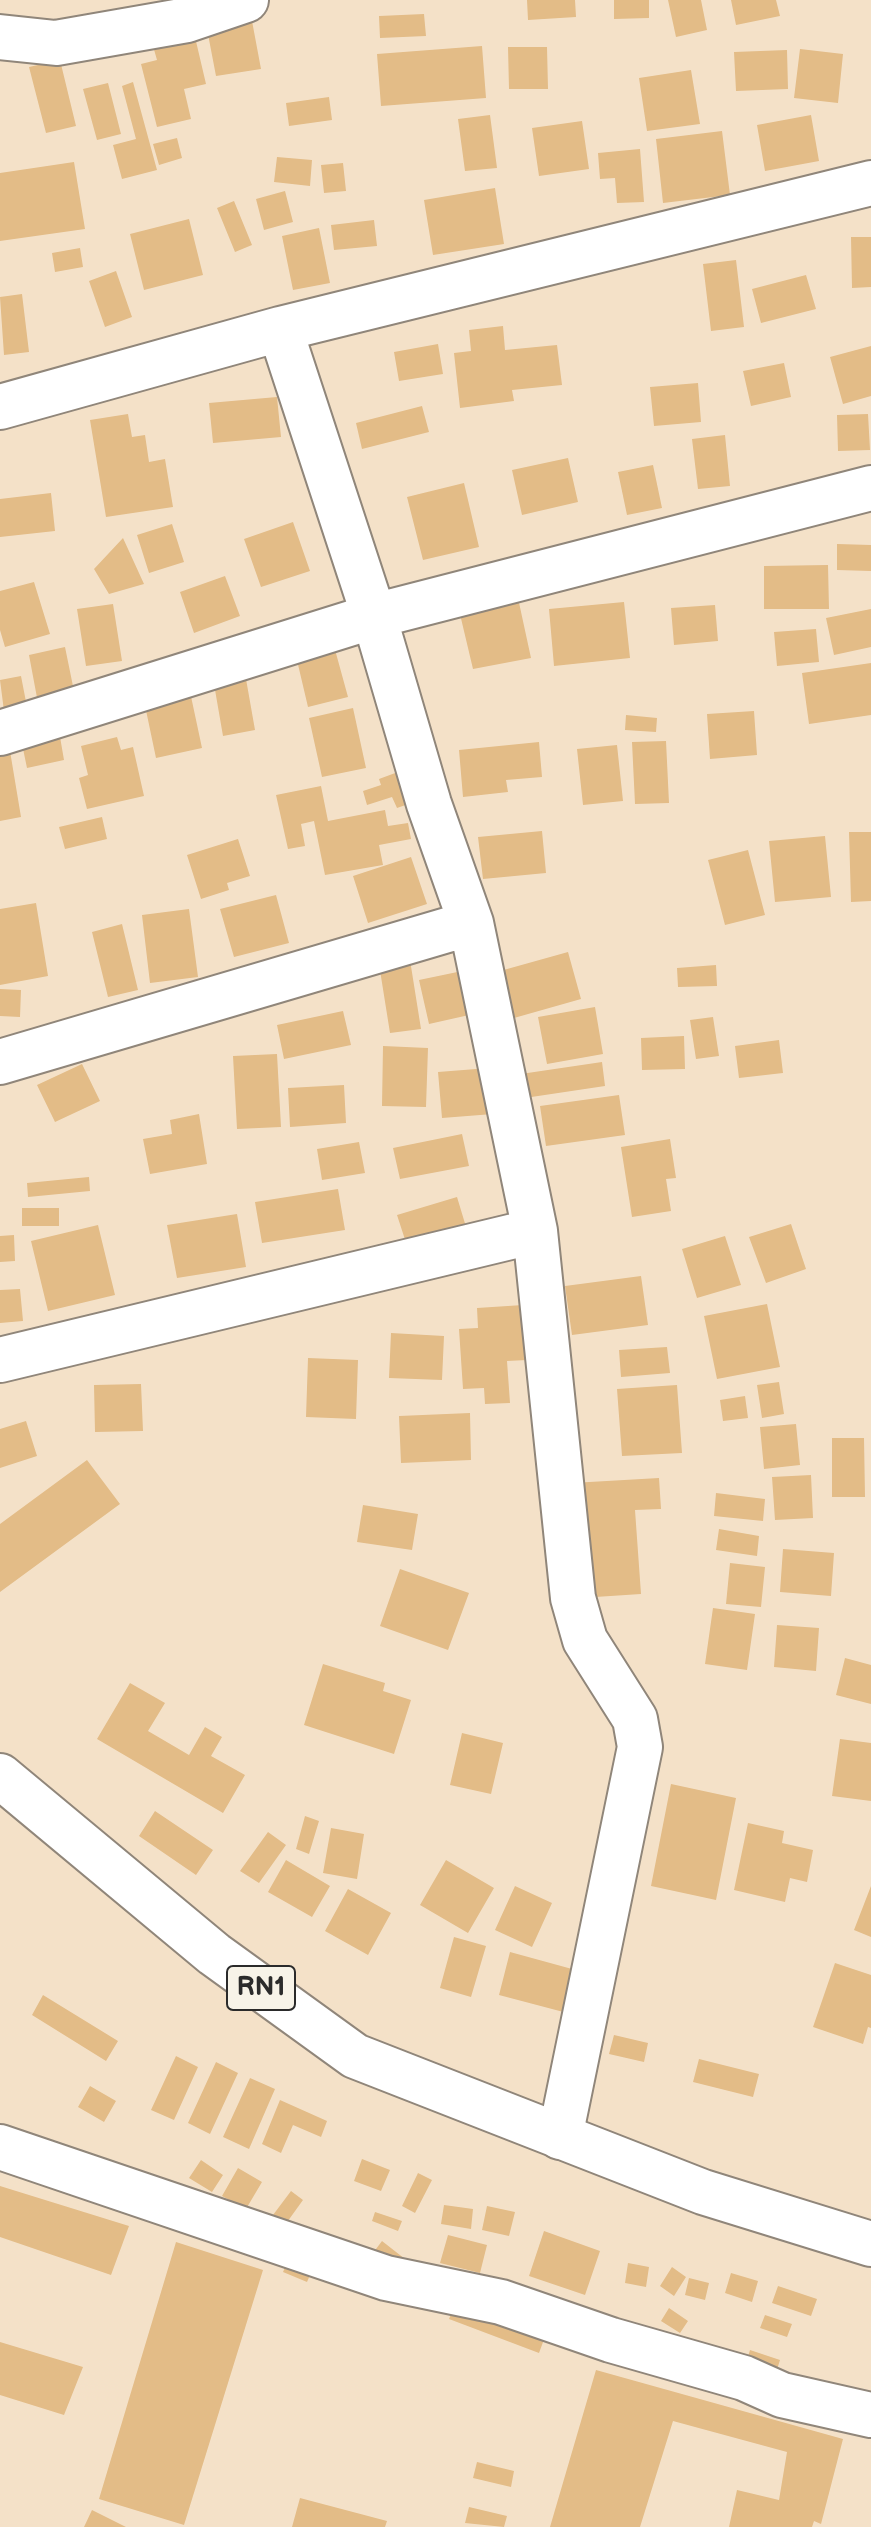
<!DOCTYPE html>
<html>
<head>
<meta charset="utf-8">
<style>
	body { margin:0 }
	canvas { display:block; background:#f4e1c8 }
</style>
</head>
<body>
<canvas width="871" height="2527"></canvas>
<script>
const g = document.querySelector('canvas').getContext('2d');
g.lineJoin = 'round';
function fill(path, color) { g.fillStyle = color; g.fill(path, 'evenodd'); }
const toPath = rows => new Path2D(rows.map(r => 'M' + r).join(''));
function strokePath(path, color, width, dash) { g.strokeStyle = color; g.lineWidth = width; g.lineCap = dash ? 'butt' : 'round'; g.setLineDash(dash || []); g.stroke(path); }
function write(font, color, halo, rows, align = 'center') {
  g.font = font + ' "Balsamiq Sans",sans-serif'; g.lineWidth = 7; g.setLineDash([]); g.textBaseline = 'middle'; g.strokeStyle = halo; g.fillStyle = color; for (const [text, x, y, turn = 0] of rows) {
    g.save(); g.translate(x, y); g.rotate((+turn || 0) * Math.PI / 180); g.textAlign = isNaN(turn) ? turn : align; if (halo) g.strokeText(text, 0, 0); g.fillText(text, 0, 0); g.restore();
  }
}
const building = toPath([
	[527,0,575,0,576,17,528,20],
	[614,0,649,0,649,18,614,19],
	[668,0,701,0,707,30,676,37],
	[731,0,776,0,780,16,736,25],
	[424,14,426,36,380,38,379,16],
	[252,21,261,69,216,76,207,29],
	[195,37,206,84,184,89,191,119,157,127,141,64,157,60,153,46],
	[482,46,486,98,381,106,377,54],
	[508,47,547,47,548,89,509,89],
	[800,49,843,54,838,103,794,98],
	[787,50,788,89,736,91,734,52],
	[60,60,76,126,46,133,29,67],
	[691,70,700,124,647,131,639,78],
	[133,82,157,170,122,179,113,145,136,139,122,86],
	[108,83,121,134,97,140,83,89],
	[329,97,332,120,289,126,286,103],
	[490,115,497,168,465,171,458,119],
	[811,115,819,161,765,171,757,125],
	[582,121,589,169,539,176,532,128],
	[722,131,730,195,663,203,656,139],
	[177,138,182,158,159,165,153,144],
	[640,149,644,202,617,203,615,178,600,179,598,153],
	[277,157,312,160,310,186,274,182],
	[74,162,85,229,0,241,0,173],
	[343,163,346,191,324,193,321,165],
	[495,188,504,244,433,255,424,200],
	[285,191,293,222,264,230,256,199],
	[234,201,252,245,235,252,217,208],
	[189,219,203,275,144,290,130,234],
	[374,220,377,246,334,250,331,225],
	[319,228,330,283,293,290,282,236],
	[851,237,871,237,871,287,852,288],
	[80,248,83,267,55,272,52,253],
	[736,260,744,327,711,331,703,264],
	[116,271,132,317,105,327,89,281],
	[806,275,816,309,761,323,752,289],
	[22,294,29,352,4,355,0,297],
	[503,326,505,350,557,345,562,385,512,390,514,401,460,408,454,353,471,351,469,330],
	[438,344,443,374,399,381,394,352],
	[871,346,871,396,843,404,830,357],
	[784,363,791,397,751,406,743,371],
	[698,383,701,422,654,426,650,387],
	[277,397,281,437,213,443,209,403],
	[422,406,429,432,362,449,356,423],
	[128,414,132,437,145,435,149,462,165,459,173,507,106,517,90,420],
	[868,414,870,450,838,451,837,415],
	[725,435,730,486,698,489,692,439],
	[568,458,578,502,522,515,512,470],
	[653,465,662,508,627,515,618,472],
	[464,483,479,547,423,560,407,497],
	[51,493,55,531,0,537,0,499],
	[293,522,310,571,261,587,244,539],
	[172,524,184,562,149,573,137,535],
	[123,538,144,584,109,594,94,569],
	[837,544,871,545,871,571,837,570],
	[828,565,829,609,764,609,764,566],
	[225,576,240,616,194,633,180,592],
	[34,582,50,634,5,647,0,630,0,591],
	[518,598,531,658,473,669,459,610],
	[624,602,630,658,554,666,549,609],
	[113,604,122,661,86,666,77,609],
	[715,605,718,641,674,645,671,608],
	[871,609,871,647,834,655,826,618],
	[816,629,819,662,777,666,774,632],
	[334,646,348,697,308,707,296,656],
	[65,647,75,696,38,703,29,655],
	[871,663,871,715,809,724,802,673],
	[21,676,27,707,4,711,0,680],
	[246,679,255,730,223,736,214,684],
	[189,687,202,748,156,758,143,696],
	[353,708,366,768,322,777,309,718],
	[754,711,757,755,710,759,707,714],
	[626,715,657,718,656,732,625,730],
	[59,731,64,760,27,768,21,739],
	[117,737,121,750,133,747,144,796,87,809,79,778,88,775,81,746],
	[666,741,669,803,635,804,632,742],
	[539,742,542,777,506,780,508,792,463,797,459,750],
	[617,745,623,801,583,805,577,749],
	[10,751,21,817,0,821,0,753],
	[406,769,417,801,397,808,392,797,367,805,363,791,381,785,379,779],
	[321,786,328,821,385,810,388,826,408,823,411,839,379,845,383,865,325,875,314,821,301,824,305,846,288,849,276,795],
	[102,817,107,839,65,849,59,827],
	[542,831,546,873,483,879,478,837],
	[849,832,871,832,871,901,851,902],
	[825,836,831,897,775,902,769,841],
	[238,839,250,876,227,883,229,890,201,899,187,855],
	[748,850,765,915,725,925,708,860],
	[411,857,427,904,368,923,353,876],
	[276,895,289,943,234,957,220,909],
	[36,903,48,976,0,985,0,909],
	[189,909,198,977,150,983,142,915],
	[122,924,138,990,108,997,92,932],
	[568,952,581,999,514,1018,500,971],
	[410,960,421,1029,390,1033,379,964],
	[716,965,717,986,678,987,677,968],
	[467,970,478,1013,429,1024,419,980],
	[0,989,21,990,20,1017,0,1016],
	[595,1007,603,1054,547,1064,538,1017],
	[343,1011,351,1045,284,1059,277,1025],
	[713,1017,719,1056,696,1059,690,1020],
	[684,1036,685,1069,642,1070,641,1038],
	[779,1040,783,1073,739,1078,735,1046],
	[383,1046,428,1048,426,1107,382,1106],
	[277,1054,281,1127,237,1129,233,1056],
	[602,1062,605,1086,518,1099,514,1075],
	[82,1064,100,1101,55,1122,37,1085],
	[489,1068,493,1114,442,1118,438,1072],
	[344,1085,346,1123,290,1127,288,1088],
	[619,1095,625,1135,546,1146,540,1106],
	[199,1114,207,1164,150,1174,143,1139,172,1134,170,1120],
	[462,1134,469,1166,400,1179,393,1148],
	[670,1139,676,1178,666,1179,671,1211,632,1217,621,1147],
	[359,1142,365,1173,322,1180,317,1149],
	[89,1177,90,1191,28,1197,27,1183],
	[338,1189,345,1230,262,1243,255,1202],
	[457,1197,470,1240,411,1258,397,1215],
	[22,1208,59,1208,59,1226,22,1226],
	[237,1214,246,1267,177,1278,167,1225],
	[791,1224,806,1269,766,1283,749,1237],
	[98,1225,115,1295,48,1311,31,1241],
	[14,1235,15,1261,0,1262,0,1236],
	[725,1236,741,1285,697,1298,682,1249],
	[641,1276,648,1325,572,1335,565,1286],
	[20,1289,23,1321,0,1323,0,1290],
	[767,1304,780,1367,717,1379,704,1316],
	[523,1305,527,1360,507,1361,510,1403,485,1404,484,1388,463,1389,459,1329,478,1328,477,1308],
	[391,1333,444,1336,442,1380,389,1378],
	[667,1347,670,1373,621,1377,619,1350],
	[308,1358,358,1360,356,1419,306,1417],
	[779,1382,784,1414,762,1418,757,1385],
	[141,1384,143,1431,95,1432,94,1385],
	[677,1385,682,1453,622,1456,617,1389],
	[745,1396,748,1418,723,1421,720,1400],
	[470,1413,471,1460,401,1463,399,1416],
	[26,1421,37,1456,0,1468,0,1429],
	[796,1424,800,1465,764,1469,760,1427],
	[832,1438,864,1438,865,1497,832,1497],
	[87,1460,120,1504,0,1592,0,1524],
	[811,1475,813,1518,775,1520,772,1477],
	[659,1478,661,1509,635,1510,641,1594,580,1598,572,1483],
	[716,1493,765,1499,763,1521,714,1516],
	[363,1505,418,1514,412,1550,357,1542],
	[719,1529,759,1536,757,1556,716,1550],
	[783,1549,834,1553,831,1596,780,1592],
	[730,1563,765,1567,761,1607,726,1604],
	[400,1569,469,1593,448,1650,380,1626],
	[713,1608,755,1614,747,1670,705,1664],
	[777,1625,819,1628,816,1671,774,1667],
	[845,1658,871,1665,871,1704,836,1695],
	[323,1664,385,1683,383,1691,411,1700,394,1754,304,1725],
	[130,1683,165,1703,148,1731,189,1755,205,1727,222,1737,211,1756,245,1775,223,1813,97,1739],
	[462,1733,503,1743,491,1794,450,1785],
	[840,1739,871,1743,871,1801,832,1796],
	[671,1784,736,1798,716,1900,651,1886],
	[155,1811,213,1850,196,1875,139,1836],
	[305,1816,319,1821,309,1854,296,1849],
	[748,1823,784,1831,782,1843,813,1850,807,1882,790,1878,785,1902,734,1890],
	[331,1828,364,1834,357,1879,323,1873],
	[268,1832,286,1845,259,1883,240,1871],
	[286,1860,330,1886,312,1917,268,1892],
	[446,1860,494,1888,468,1933,420,1905],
	[515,1886,552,1903,532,1947,495,1930],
	[871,1886,871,1937,854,1930],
	[348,1889,391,1913,368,1955,325,1931],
	[454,1937,486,1946,471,1997,440,1988],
	[510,1952,583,1972,571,2014,499,1995],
	[835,1963,871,1975,871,2028,868,2027,863,2044,813,2027],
	[43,1995,118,2041,106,2061,32,2015],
	[614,2035,648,2043,644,2062,609,2054],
	[176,2056,198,2067,174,2120,151,2110],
	[699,2059,759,2074,753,2097,693,2082],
	[216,2062,238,2073,210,2134,188,2123],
	[250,2078,275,2089,249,2149,223,2137],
	[90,2086,116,2101,104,2122,78,2107],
	[280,2100,327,2121,321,2137,293,2125,281,2153,262,2144],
	[362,2159,390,2170,381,2191,354,2181],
	[201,2160,223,2175,212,2192,189,2178],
	[238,2168,262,2182,246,2209,222,2196],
	[418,2173,432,2180,415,2213,402,2206],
	[0,2186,129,2226,111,2275,0,2237],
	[291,2191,303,2200,285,2225,273,2215],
	[444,2205,473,2209,471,2229,441,2224],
	[487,2206,515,2212,509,2236,482,2230],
	[375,2212,402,2221,398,2231,372,2221],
	[544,2231,600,2251,585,2295,529,2276],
	[448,2235,487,2245,480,2273,440,2263],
	[382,2241,405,2259,394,2274,370,2257],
	[176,2242,263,2270,184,2525,99,2499],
	[289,2258,313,2268,307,2282,283,2272],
	[628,2263,649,2267,646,2287,625,2283],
	[672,2267,686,2277,674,2296,660,2286],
	[731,2273,758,2281,752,2302,725,2293],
	[689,2278,709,2283,705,2300,685,2295],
	[778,2286,817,2299,811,2316,772,2303],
	[457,2300,546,2334,539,2353,449,2319],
	[669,2308,688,2321,680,2333,661,2321],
	[765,2315,792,2324,787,2337,760,2328],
	[0,2342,83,2367,64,2415,0,2395],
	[750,2350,780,2360,774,2379,744,2370],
	[596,2370,843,2439,821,2524,814,2521,812,2527,729,2527,737,2490,779,2500,787,2452,673,2421,640,2527,550,2527],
	[477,2462,514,2471,511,2487,473,2478],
	[300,2498,387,2521,385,2527,292,2527],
	[469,2507,507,2516,504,2527,465,2523],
	[92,2510,126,2527,84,2527]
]);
const minor = toPath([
	[0,37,56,43,187,20,246,0],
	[280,329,374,616,429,804,471,923,535,1231,573,1598,585,1640,635,1719,640,1747,560,2137],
	[0,407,280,329,871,183],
	[0,733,374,616,871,488],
	[0,1062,471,923],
	[0,1360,535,1231],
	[0,2147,386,2278,501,2302,611,2340,744,2378,782,2395,871,2415]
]);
const trunk = toPath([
	[0,1776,214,1954,355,2056,703,2192,871,2244]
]);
const shields = [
	[261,1988,68]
];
const shieldNames = [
	["RN1",261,1988]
];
fill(building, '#e3bc87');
strokePath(minor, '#90867a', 48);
strokePath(trunk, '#90867a', 48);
strokePath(minor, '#fff', 44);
strokePath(trunk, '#fff', 44);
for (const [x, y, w] of shields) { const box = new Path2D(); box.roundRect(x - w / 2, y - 22, w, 44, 6); g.fillStyle = '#f7f3e8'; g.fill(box); strokePath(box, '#2b2b2b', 2); }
write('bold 26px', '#2b2b2b', null, shieldNames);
</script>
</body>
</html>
